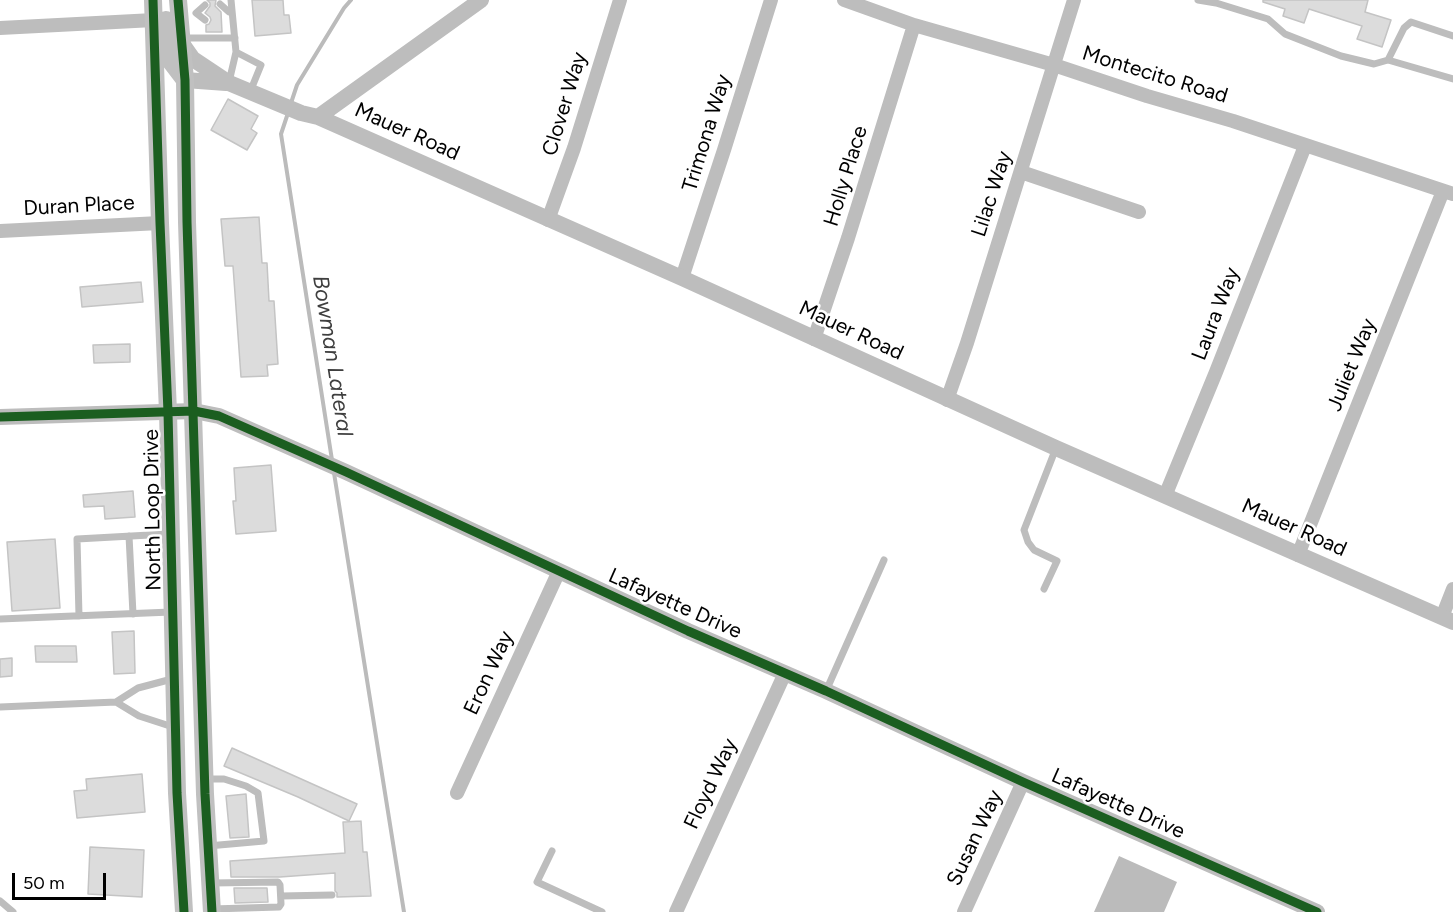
<!DOCTYPE html>
<html>
<head>
<meta charset="utf-8">
<style>
	body { margin:0 }
	#map { position:relative; width:1453px; height:912px; overflow:hidden; background:#fff; font-family:Figtree,sans-serif }
	canvas { display:block }
	.scale { position:absolute; left:12px; top:873px; width:94px; height:27px; box-sizing:border-box; border:3px solid #000; border-top:0; padding-left:8px; font-size:18px; line-height:21px; white-space:nowrap; color:#000; -webkit-text-stroke:4px #fff; paint-order:stroke }
</style>
</head>
<body>
<div id="map">
<canvas width="1453" height="912"></canvas>
<div class="scale">50 m</div>
</div>
<script>
const g = document.querySelector('canvas').getContext('2d');
g.lineJoin = 'round';
function fill(path, color) { g.fillStyle = color; g.fill(path, 'evenodd'); }
const toPath = rows => new Path2D(rows.map(r => 'M' + r).join(''));
function strokePath(path, color, width, dash) { g.strokeStyle = color; g.lineWidth = width; g.lineCap = dash ? 'butt' : 'round'; g.setLineDash(dash || []); g.stroke(path); }
function write(font, color, halo, rows, align = 'center') {
  g.font = font + ' Figtree,sans-serif'; g.lineWidth = 5; g.setLineDash([]); g.textBaseline = 'middle'; g.strokeStyle = halo; g.fillStyle = color; for (const [text, x, y, turn = 0] of rows) {
    g.save(); g.translate(x, y); g.rotate((+turn || 0) * Math.PI / 180); g.textAlign = isNaN(turn) ? turn : align; if (halo) g.strokeText(text, 0, 0); g.fillText(text, 0, 0); g.restore();
  }
}
const water = toPath([
	[1119,856,1177,882,1164,912,1094,912]
]);
const stream = toPath([
	[291,103,297,85,344,8,351,0],
	[288,113,281,134,332,460],
	[334,473,404,912]
]);
const building = toPath([
	[207,0,216,0,215,6,221,12,222,32,206,32,206,25,209,24,211,20,210,17,205,13,210,6,210,3,207,0],
	[252,0,283,0,284,15,289,15,291,33,255,36,252,0],
	[1263,0,1368,0,1365,12,1391,20,1382,47,1357,39,1362,26,1309,9,1304,23,1283,16,1285,9,1263,2,1263,0],
	[228,99,258,116,251,129,257,133,247,150,211,130,228,99],
	[259,217,262,263,267,263,269,301,274,301,278,364,267,365,268,376,241,377,233,266,225,266,221,219,259,217],
	[141,282,143,302,82,307,80,287,141,282],
	[130,344,130,362,94,363,93,345,130,344],
	[271,465,276,531,236,534,233,501,236,501,234,468,271,465],
	[133,491,135,517,105,519,104,506,84,507,83,495,133,491],
	[55,539,60,608,12,611,7,542,55,539],
	[134,631,135,673,114,674,112,632,134,631],
	[35,646,76,646,77,662,36,662,35,646],
	[12,658,12,676,0,677,0,659,12,658],
	[232,748,357,804,349,821,298,797,224,766,232,748],
	[142,774,145,812,77,818,74,791,87,790,86,779,142,774],
	[246,794,249,837,230,838,226,796,246,794],
	[361,821,363,852,367,852,371,896,337,897,337,893,335,891,335,873,280,877,231,877,230,861,345,853,343,822,361,821],
	[90,847,144,850,142,897,88,894,90,847],
	[234,888,267,888,268,902,235,903,234,888]
]);
const service = toPath([
	[231,0,236,52,261,65,250,92],
	[1198,0,1216,3,1268,19,1285,34,1341,56,1374,64,1388,60,1453,79],
	[220,4,229,12,232,12],
	[205,5,196,13,205,20],
	[183,38,235,38],
	[1388,60,1404,28,1411,22,1453,36],
	[229,82,236,52],
	[129,536,133,614],
	[1044,589,1057,561,1034,550,1028,542,1024,530,1056,448],
	[79,616,77,539,168,534],
	[0,619,171,612],
	[172,679,138,688,116,702,139,716,173,727],
	[826,691,884,560],
	[0,707,116,702],
	[206,779,224,779,246,786,258,793,264,841,208,846],
	[552,851,537,882,602,912],
	[212,883,278,882,280,885,281,904,279,907,212,909],
	[281,896,332,895],
	[0,901,13,912]
]);
const minor = toPath([
	[844,0,914,25,1054,65,1147,96,1233,121,1453,194],
	[0,28,154,20],
	[1021,172,1139,212],
	[548,220,574,148,620,0],
	[0,231,160,223],
	[682,278,724,150,771,0],
	[814,339,848,238,914,25],
	[947,400,967,343,1074,0],
	[1165,496,1216,372,1305,146],
	[1298,555,1443,191],
	[1442,617,1453,589],
	[457,793,559,571],
	[676,912,785,673],
	[964,912,1023,782]
]);
const tertiary = toPath([
	[181,42,193,59,229,83,301,113,318,117,682,278,1056,448,1453,622],
	[185,80,226,83],
	[318,117,481,0],
	[0,417,194,411,219,416,346,472,688,631,826,691,1023,782,1317,912]
]);
const secondary = toPath([
	[153,0,160,223,168,412,177,793,184,912],
	[178,0,185,80,187,222,205,794,212,912],
	[166,20,169,59,185,80]
]);
const cycleway = toPath([
	[153,0,160,223,168,412,177,793,184,912],
	[178,0,185,80,187,222,205,794,212,912],
	[0,417,194,411,219,416,346,472,688,631,826,691,1023,782,1317,912]
]);
const streetNames = [
	["Montecito Road",1155,75,17],
	["Clover Way",565,104,-73],
	["Mauer Road",407,132,24],
	["Trimona Way",707,133,-73],
	["Holly Place",846,176,-73],
	["Lilac Way",992,194,-72],
	["Duran Place",79,206,-3],
	["Laura Way",1216,314,-69],
	["Mauer Road",851,331,25],
	["Juliet Way",1352,365,-68],
	["North Loop Drive",153,510,-91],
	["Mauer Road",1294,528,24],
	["Lafayette Drive",675,604,24],
	["Eron Way",489,673,-65],
	["Floyd Way",711,784,-65],
	["Lafayette Drive",1118,804,24],
	["Susan Way",975,838,-65]
];
const waterNames = [
	["Bowman Lateral",332,356,81]
];
fill(water, '#bbb');
strokePath(stream, '#bbb', 4);
fill(building, '#dcdcdc');
strokePath(building, '#c4c4c4', 1.5);
strokePath(service, '#bdbdbd', 7);
strokePath(minor, '#bdbdbd', 14);
strokePath(tertiary, '#bdbdbd', 16);
strokePath(secondary, '#c0c0c0', 18);
strokePath(cycleway, '#1b5e20', 9);
write('21px', '#000', '#fff', streetNames);
write('italic 22px', '#3f3f3f', '#fff', waterNames);
</script>
</body>
</html>
